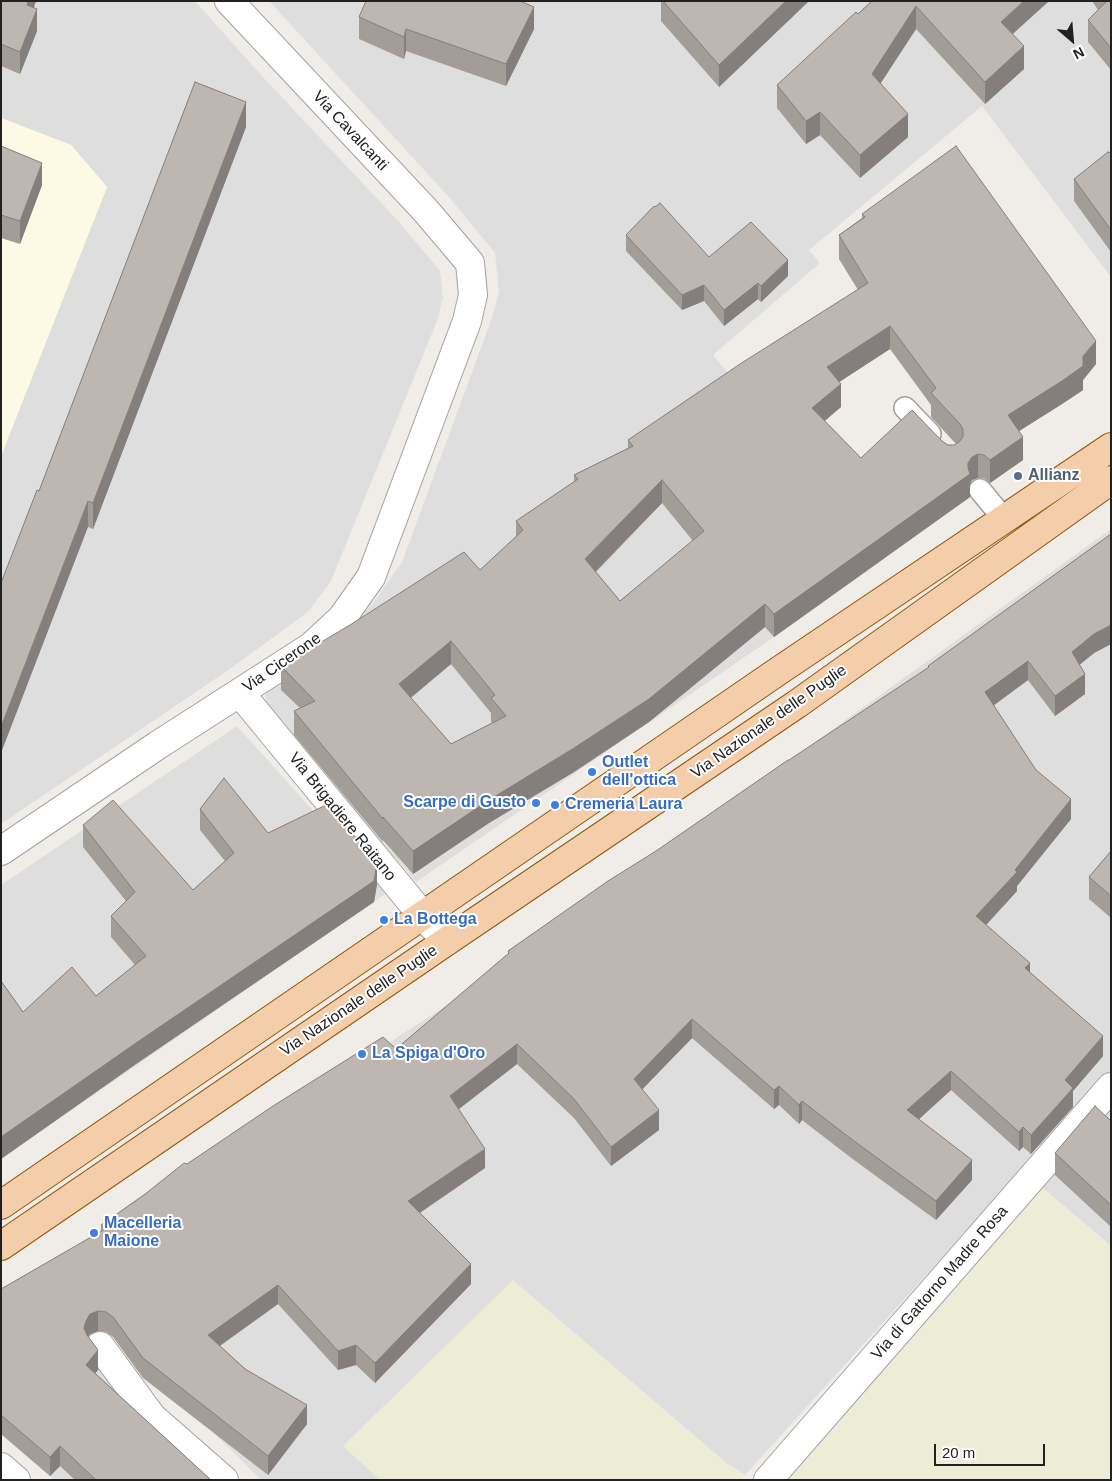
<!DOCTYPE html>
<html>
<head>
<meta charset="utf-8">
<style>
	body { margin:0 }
	#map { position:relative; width:1112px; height:1481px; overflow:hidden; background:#f0ede8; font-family:Helvetica,sans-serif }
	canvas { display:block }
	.frame { position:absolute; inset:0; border:2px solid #212121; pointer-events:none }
	.north { position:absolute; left:1047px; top:15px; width:50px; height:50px; -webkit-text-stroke:4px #fff; paint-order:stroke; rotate:153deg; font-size:14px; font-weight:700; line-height:20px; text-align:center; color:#212121 }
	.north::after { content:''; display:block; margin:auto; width:18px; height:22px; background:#212121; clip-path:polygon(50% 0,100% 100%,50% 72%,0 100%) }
	.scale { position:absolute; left:934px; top:1444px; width:111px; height:22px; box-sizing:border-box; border:2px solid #212121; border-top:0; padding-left:6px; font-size:15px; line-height:18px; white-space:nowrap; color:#212121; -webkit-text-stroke:4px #fff; paint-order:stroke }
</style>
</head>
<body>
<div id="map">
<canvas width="1112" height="1481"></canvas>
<div class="frame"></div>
<div class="north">N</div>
<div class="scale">20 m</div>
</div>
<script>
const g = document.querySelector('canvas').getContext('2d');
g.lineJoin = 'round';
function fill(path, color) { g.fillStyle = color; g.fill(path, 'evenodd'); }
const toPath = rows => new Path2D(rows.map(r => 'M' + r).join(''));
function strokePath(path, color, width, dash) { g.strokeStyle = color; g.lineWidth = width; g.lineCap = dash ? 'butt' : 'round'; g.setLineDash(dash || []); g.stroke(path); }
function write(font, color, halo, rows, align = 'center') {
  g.font = font + ' Helvetica,sans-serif'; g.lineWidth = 4; g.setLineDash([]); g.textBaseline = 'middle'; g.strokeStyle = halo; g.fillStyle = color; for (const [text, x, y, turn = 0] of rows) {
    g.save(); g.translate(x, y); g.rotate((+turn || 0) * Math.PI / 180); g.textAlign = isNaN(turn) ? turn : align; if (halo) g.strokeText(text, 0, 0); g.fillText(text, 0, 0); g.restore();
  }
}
const residential = toPath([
	[1,1,195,1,261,75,399,222,421,248,440,271,443,298,437,321,331,581,308,612,227,671,1,824,1,456,107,187,71,145,1,118],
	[269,1,1111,1,1111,277,982,106,809,250,820,263,713,355,884,559,774,637,416,882,266,709,266,689,338,636,372,605,402,562,492,318,499,291,495,253,449,197],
	[1111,529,1111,1071,745,1475,728,1464,344,1446,380,1480,261,1480,217,1436,165,1389,102,1311,85,1323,145,1425,206,1480,54,1480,1,1434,1,1308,142,1203,481,983,552,931],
	[237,726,377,882,385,894,1,1159,1,885],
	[1111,1098,1111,1246,1037,1183]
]);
const education = toPath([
	[1,118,71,145,107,187,1,456]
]);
const farmland = toPath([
	[1037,1183,1111,1246,1111,1480,777,1480],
	[513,1280,728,1464,745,1475,741,1480,380,1480,343,1446]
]);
const service = toPath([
	[905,408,930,434],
	[980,490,1004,519]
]);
const minor = toPath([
	[240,693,423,916,447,941],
	[1,851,158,745,312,646,342,618,371,577,467,321,473,295,470,263,426,211,229,1],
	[100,1346,152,1417,224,1480],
	[1,1467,16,1480],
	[768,1480,1111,1087]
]);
const primary = toPath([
	[1,1205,777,672,1111,447],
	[1,1246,447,941,797,704,1111,480]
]);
const wall = toPath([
	[1,1,36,1,34,7,37,31,20,74,1,66],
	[661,1,809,1,719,87,661,21],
	[872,1,1049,1,1013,34,1024,69,985,104,916,29,881,83,908,137,860,178,820,135,806,144,777,108,777,85],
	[1092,1,1111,1,1111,70,1088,42,1088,20,1098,10],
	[359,17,534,29,506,86,406,51,404,59,359,39],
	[246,127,93,529,88,527,39,491],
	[1,146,42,185,20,244,1,238],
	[1111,153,1111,252,1074,201,1074,179],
	[862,214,1096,364,1083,380,1083,390,1062,404,1019,431,1023,460,990,483,984,478,978,478,972,480,970,484,970,497,774,637,765,627,649,722,574,772,489,823,413,874,383,840,383,842,294,735,294,711,300,708,281,690,281,666,480,570,516,537,516,521,574,482,574,475,628,448,628,440,858,290,839,259,839,235,862,218],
	[890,349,931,405,931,417,956,444,954,445,948,445,942,441,861,458,825,421,841,407,839,382],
	[662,503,693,541,620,601,596,572],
	[451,664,491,713,491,721,492,723,451,744,411,698],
	[626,235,709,257,788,276,761,302,758,299,724,326,704,301,682,310,626,251],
	[1111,534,1111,644,1094,653,1079,665,1085,694,1055,716,1028,680,993,705,1036,770,1071,819,1017,886,1017,891,986,925,1030,973,1103,1056,1073,1091,1073,1107,1031,1154,1023,1147,1019,1151,951,1090,919,1119,972,1180,936,1220,850,1157,802,1120,799,1124,779,1105,774,1109,692,1038,642,1089,659,1130,611,1166,574,1118,517,1064,458,1109,485,1168,419,1213,471,1284,375,1383,356,1365,338,1370,278,1304,220,1346,307,1424,268,1475,143,1378,113,1337,106,1332,98,1331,90,1334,88,1337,98,1370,95,1373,211,1480,75,1480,60,1466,50,1476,1,1434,1,1289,101,1232,101,1225,187,1164,396,1049,508,954,508,951,928,668,928,666],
	[200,809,268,833,377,884,374,902,136,1064,1,1159,1,981,23,1012,96,996,135,965,111,937,111,916,126,901,83,847,83,825,193,890,225,861,200,830],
	[1111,851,1111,918,1089,899,1089,877],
	[1111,1121,1111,1227,1055,1175,1055,1153]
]);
const shadedWall = toPath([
	[28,1,36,1,27,27,27,5],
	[786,1,809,1,719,87,719,65],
	[1024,1,1049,1,1001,44,1001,22],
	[916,6,916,29,872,96,872,74],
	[534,7,534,29,506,86,506,64],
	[37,9,37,31,20,74,20,52],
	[406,29,406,51,404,59,404,37],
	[1024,46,1024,69,985,104,985,82],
	[246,102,246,127,93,529,93,503],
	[820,112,820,135,806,144,806,121],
	[908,114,908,137,860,178,860,155],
	[42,163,42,185,20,244,20,221],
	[788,260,788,276,761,302,761,286],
	[758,283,758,299,724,326,724,310],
	[704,285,704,301,682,310,682,295],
	[890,326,890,349,827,390,827,367],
	[1096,341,1096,364,1083,380,1083,390,1062,404,1008,438,1008,415,1083,356],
	[841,384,841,407,812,431,812,408],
	[1023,437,1023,460,990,483,990,460],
	[978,454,978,478,972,480,970,484,970,497,774,637,774,614,972,457],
	[662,480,662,503,585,582,585,559],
	[88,501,88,527,1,753,1,727],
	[765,604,765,627,649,722,574,772,489,823,413,874,413,851],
	[1111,625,1111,644,1094,653,1072,671,1072,652,1094,634],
	[451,641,451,664,399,707,399,684],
	[1028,661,1028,680,985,712,985,692],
	[1085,674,1085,694,1055,716,1055,696],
	[1071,799,1071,819,1017,886,1017,891,976,936,976,916],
	[377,863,377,884,374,902,136,1064,1,1159,1,1137],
	[1030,963,1030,982,1025,968],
	[692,1019,692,1038,634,1098,634,1079],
	[1103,1036,1103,1056,1073,1091,1073,1107,1031,1154,1031,1135,1065,1080],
	[517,1044,517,1064,450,1116,450,1096],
	[951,1071,951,1090,907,1130,907,1110],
	[779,1086,779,1105,774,1109,774,1090],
	[802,1101,802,1120,799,1124,799,1105],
	[659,1110,659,1130,611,1166,611,1147],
	[1023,1127,1023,1147,1019,1151,1019,1132],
	[485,1149,485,1168,408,1221,408,1201],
	[972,1160,972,1180,936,1220,936,1201],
	[471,1264,471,1284,375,1383,375,1363],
	[278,1285,278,1304,208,1354,208,1335],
	[98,1311,98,1331,90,1334,86,1340,84,1328,86,1321,90,1314],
	[356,1345,356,1365,338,1370,338,1351],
	[98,1350,98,1370,86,1384,86,1365],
	[307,1405,307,1424,268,1475,268,1456],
	[60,1446,60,1466,50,1476,50,1457]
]);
const building = toPath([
	[1,1,28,1,27,5,37,9,20,52,1,44,1,1],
	[366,1,520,1,534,7,506,64,406,29,404,37,359,17,366,1],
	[663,1,786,1,719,65,663,1],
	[872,1,1024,1,1001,22,1024,46,985,82,916,6,872,74,908,114,860,155,820,112,806,121,777,85,856,12,858,14,872,1],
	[1107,1,1111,1,1111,48,1088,20,1107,1],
	[195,82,246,102,93,503,88,501,1,727,1,583,37,490,39,491,195,82],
	[1,146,42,163,20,221,1,215,1,146],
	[956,146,1096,341,1083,356,1083,366,1062,381,1008,415,1023,437,990,460,984,455,978,454,972,457,968,463,968,468,970,474,774,614,765,604,649,699,574,748,489,800,413,851,383,817,383,819,294,711,315,701,281,666,350,625,464,552,480,570,523,530,516,521,578,479,574,475,633,446,628,440,740,364,868,283,839,235,865,217,862,214,956,146],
	[890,326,936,388,931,393,960,424,963,429,963,437,959,442,954,445,948,445,942,441,912,410,861,458,812,408,841,384,827,367,890,326],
	[662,480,704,531,620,601,585,559,662,480],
	[451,641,495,695,491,698,506,716,451,744,399,684,451,641],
	[1108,152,1111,153,1111,230,1074,179,1108,152],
	[660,203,709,257,751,222,788,260,761,286,758,283,724,310,704,285,682,295,626,235,654,206,655,207,660,203],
	[1111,534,1111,625,1094,634,1072,652,1085,674,1055,696,1028,661,985,692,1036,770,1071,799,1015,870,1017,872,976,916,1030,963,1025,968,1103,1036,1065,1080,1073,1088,1031,1135,1023,1127,1019,1132,951,1071,907,1110,972,1160,936,1201,850,1138,802,1101,799,1105,779,1086,774,1090,692,1019,634,1079,659,1110,611,1147,574,1099,517,1044,450,1096,485,1149,408,1201,471,1264,375,1363,356,1345,338,1351,278,1285,208,1335,245,1369,307,1405,268,1456,143,1358,113,1317,106,1312,98,1311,90,1314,86,1321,84,1328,87,1335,98,1350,86,1365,211,1480,96,1480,60,1446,50,1457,1,1415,1,1289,105,1229,101,1225,144,1195,184,1163,187,1164,273,1106,383,1037,396,1049,509,953,508,951,608,881,656,851,788,760,789,760,929,667,928,666,1111,534],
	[224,778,268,833,328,804,377,863,374,881,136,1043,1,1137,1,981,23,1012,72,967,96,996,146,956,111,916,135,892,83,825,113,800,193,890,234,853,200,809,224,778],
	[1111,851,1111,896,1089,877,1111,851],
	[1095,1106,1111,1121,1111,1205,1055,1153,1095,1106]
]);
const markers = [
	[1018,476,5,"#5c6f8a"],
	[592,772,5,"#3f7fe0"],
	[536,803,5,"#3f7fe0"],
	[555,805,5,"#3f7fe0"],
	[384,920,5,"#3f7fe0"],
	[362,1054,5,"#3f7fe0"],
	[94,1233,5,"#3f7fe0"]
];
const streetNames = [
	["Via Cavalcanti",350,131,47],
	["Via Cicerone",282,663,-35],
	["Via Nazionale delle Puglie",769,722,-35],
	["Via Brigadiere Raitano",342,817,51],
	["Via Nazionale delle Puglie",359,1001,-34],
	["Via di Gattorno Madre Rosa",940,1283,-49]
];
const serviceNames = [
	["Allianz",1028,476]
];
const shopNames = [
	["Outlet",602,763],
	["dell'ottica",602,781],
	["Scarpe di Gusto",526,803,"right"],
	["Cremeria Laura",565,805],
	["La Bottega",394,920],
	["La Spiga d'Oro",372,1054],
	["Macelleria",104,1224],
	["Maione",104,1242]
];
fill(residential, '#dfdede');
fill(education, '#fcfae5');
fill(farmland, '#edecd6');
strokePath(service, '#a2a2a2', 24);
strokePath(minor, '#a2a2a2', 30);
strokePath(primary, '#8f590e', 30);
strokePath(service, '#fff', 21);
strokePath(minor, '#fff', 28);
strokePath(primary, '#f4cdaa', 28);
fill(wall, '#a39d98');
fill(shadedWall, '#847f7c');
fill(building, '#bdb6b1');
strokePath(building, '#847f7c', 1);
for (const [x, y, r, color] of markers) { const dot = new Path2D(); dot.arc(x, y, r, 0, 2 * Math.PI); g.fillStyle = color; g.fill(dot); strokePath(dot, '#fff', 2); }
write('16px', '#212121', '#fff', streetNames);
write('bold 16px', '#4e5e75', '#fff', serviceNames, 'left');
write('bold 16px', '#366cbe', '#fff', shopNames, 'left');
</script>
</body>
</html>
